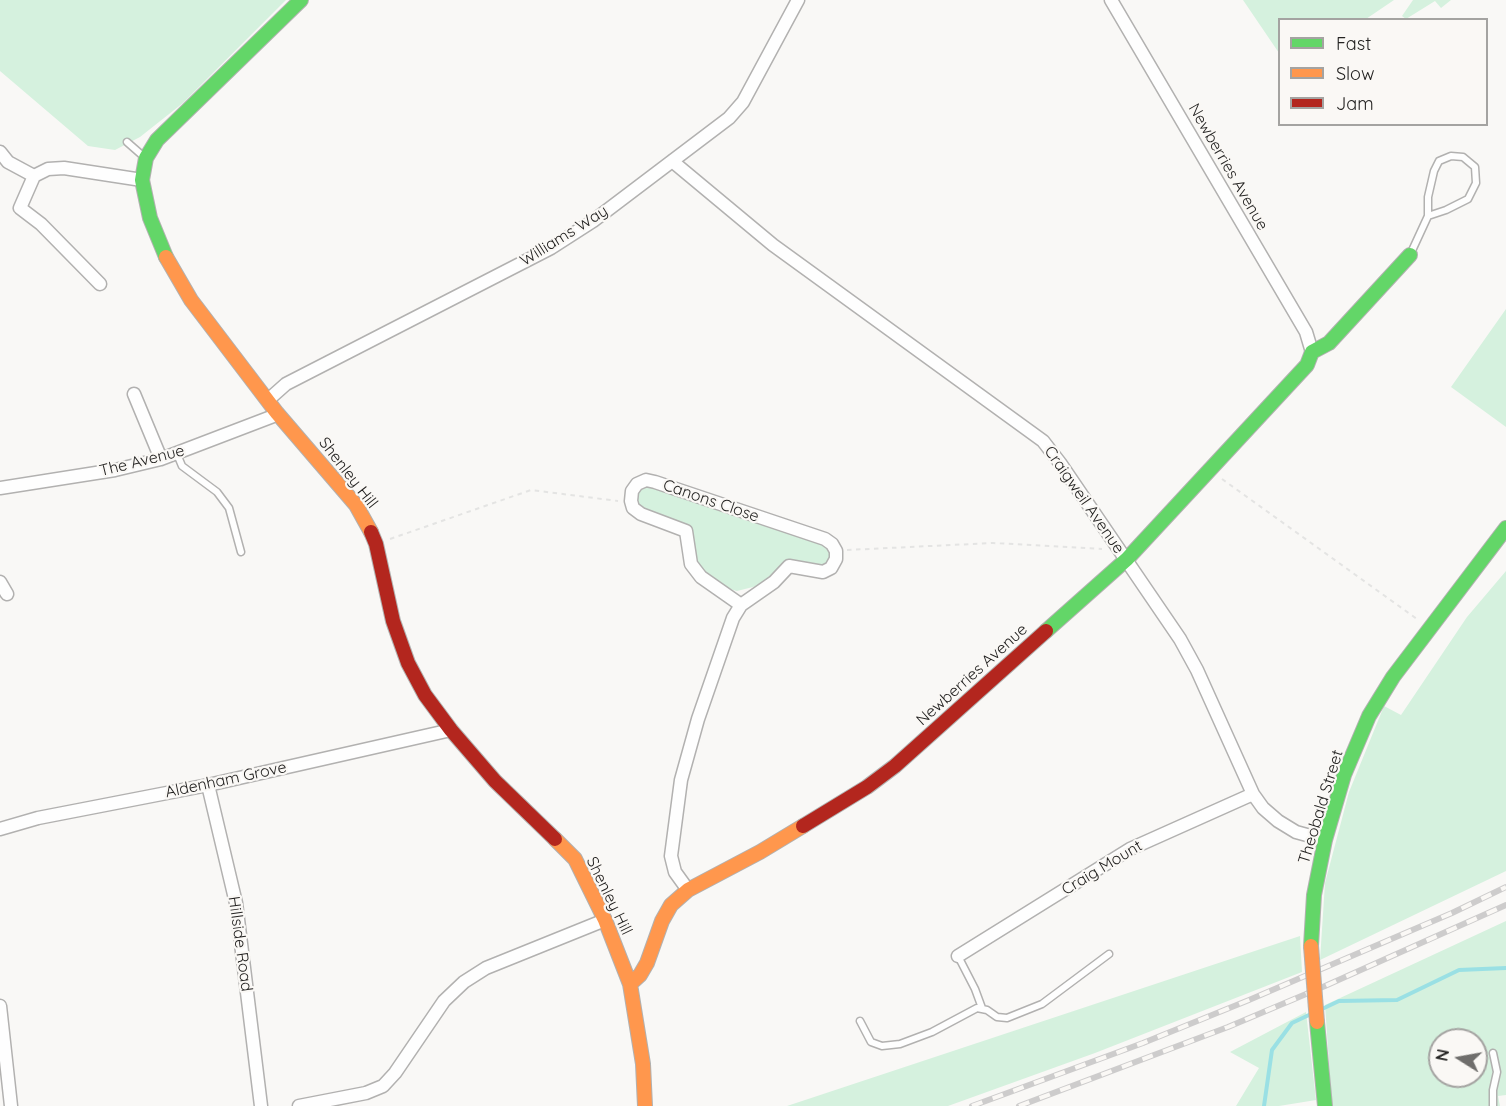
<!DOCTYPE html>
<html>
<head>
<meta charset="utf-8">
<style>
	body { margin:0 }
	#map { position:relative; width:1506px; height:1106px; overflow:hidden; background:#f9f8f6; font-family:Quicksand,sans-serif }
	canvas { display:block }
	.legend { position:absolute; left:1278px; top:18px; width:210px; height:108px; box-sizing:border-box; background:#faf8f5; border:2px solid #a4a3a1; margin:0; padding:8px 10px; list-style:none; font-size:18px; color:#242322 }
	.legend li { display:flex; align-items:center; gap:12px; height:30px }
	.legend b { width:30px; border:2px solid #a4a3a1 }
	.north { position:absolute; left:1428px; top:1028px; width:60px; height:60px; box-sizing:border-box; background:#faf8f5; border:2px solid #a4a3a1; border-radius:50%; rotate:281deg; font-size:16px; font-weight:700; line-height:24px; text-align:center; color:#242322 }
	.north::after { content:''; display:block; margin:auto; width:21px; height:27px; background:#6f6e6c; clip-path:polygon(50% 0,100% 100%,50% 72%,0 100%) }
</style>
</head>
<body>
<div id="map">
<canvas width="1506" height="1106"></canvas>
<ul class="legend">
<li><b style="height:8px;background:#63d668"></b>Fast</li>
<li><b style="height:8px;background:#ff974d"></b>Slow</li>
<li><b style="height:8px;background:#b3261e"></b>Jam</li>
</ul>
<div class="north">N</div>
</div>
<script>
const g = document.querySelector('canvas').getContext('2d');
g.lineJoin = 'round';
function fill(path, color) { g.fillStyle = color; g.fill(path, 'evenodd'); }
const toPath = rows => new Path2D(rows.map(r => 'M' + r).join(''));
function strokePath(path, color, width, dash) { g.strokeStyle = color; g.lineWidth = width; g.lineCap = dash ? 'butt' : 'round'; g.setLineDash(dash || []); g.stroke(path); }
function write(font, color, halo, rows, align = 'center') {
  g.font = font + ' Quicksand,sans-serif'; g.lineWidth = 4.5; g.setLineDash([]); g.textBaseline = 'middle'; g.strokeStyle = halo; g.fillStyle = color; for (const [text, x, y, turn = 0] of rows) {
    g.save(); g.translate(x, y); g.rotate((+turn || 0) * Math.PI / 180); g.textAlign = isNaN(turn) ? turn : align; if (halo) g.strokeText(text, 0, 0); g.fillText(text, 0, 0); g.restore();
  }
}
const green = toPath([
	[0,0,286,0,183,103,140,137,115,150,88,146,0,71],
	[1243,0,1394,0,1366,19,1280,20,1279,53],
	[1413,0,1451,0,1441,8,1435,1,1406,19,1402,16],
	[1506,309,1506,427,1451,387],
	[646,485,827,545,831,554,828,564,816,568,795,561,788,562,761,585,737,591,723,587,713,582,700,567,693,548,692,528,641,509,637,504,638,490],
	[1506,571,1506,871,1320,960,1325,883,1349,792,1384,706,1401,715,1467,617],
	[1506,921,1506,1095,1498,1096,1500,1106,1332,1106,1325,1005],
	[1440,1040,1476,1040,1476,1076,1440,1076],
	[1300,936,1302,972,1095,1053,948,1106,787,1106],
	[1306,1012,1316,1100,1279,1106,1236,1106,1259,1068,1230,1052]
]);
const stream = toPath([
	[1320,1010,1339,1001,1397,1000,1459,970,1506,968],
	[1264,1106,1272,1050,1292,1023,1311,1014]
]);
const path = toPath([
	[1222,479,1417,619],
	[390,539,531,490,618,501],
	[847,550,993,543,1102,549]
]);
const lane = toPath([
	[127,142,143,156],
	[1410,255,1428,216,1446,210,1468,199,1476,183,1475,167,1463,157,1451,156,1439,161,1434,171,1428,197,1428,216],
	[177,454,182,466,217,492,229,508,241,552],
	[958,956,975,989,982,1008],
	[860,1021,871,1042,882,1046,900,1044,932,1032,977,1008,987,1010,997,1017,1007,1018,1042,1004,1109,954],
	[1493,1053,1497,1072,1493,1090,1493,1106]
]);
const street = toPath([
	[1111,0,1306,332,1312,352],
	[0,152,8,162,34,176,48,169,64,168,142,180],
	[672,161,773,245,1043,441,1060,463,1180,639,1197,670,1253,794,1263,808,1278,821,1296,832,1325,840],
	[34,176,20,208,41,224,100,284],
	[134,394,161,459],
	[268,400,286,384,551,248,593,221,729,118,743,102,798,0],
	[0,488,115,470,161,459,271,417,277,413],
	[0,582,7,594],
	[208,785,236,903,261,1106],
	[0,829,38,818,208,785,451,730],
	[688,890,675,872,671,856,681,780,698,719,733,618,741,605,774,582,789,566,823,572,831,568,836,559,836,551,832,544,825,539,655,482,646,480,637,484,632,491,631,501,633,508,641,514,686,531,691,564,701,577,741,605],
	[958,956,1130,849,1253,794],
	[0,1006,11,1106],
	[299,1106,366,1093,383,1086,395,1073,444,1001,464,982,486,968,605,920]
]);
const fast = toPath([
	[166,257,150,218,142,180,146,158,157,140,301,0],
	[1046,631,1127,559,1307,365,1312,352,1329,343,1410,255],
	[1311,946,1314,895,1325,840,1344,775,1369,716,1393,677,1506,528],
	[1317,1022,1325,1106]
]);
const slow = toPath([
	[166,257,191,300,277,413,356,505,371,532],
	[555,839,575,859,605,920,630,984,643,1064,645,1106],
	[630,984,640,975,647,963,662,921,671,905,688,890,760,852,803,826]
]);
const jam = toPath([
	[371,532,376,544,393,621,408,663,425,695,451,730,495,781,555,839],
	[803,826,867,787,895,766,1046,631]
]);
const rail = toPath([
	[972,1106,1143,1043,1249,1000,1452,913,1506,887],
	[1019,1106,1228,1027,1325,986,1506,905]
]);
const slowBridge = toPath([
	[1311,946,1317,1022]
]);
const streetNames = [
	["Newberries Avenue",1228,167,60],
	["Williams Way",564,236,-32],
	["The Avenue",142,461,-14],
	["Shenley Hill",348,473,52],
	["Craigweil Avenue",1084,500,55],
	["Canons Close",711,501,19],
	["Newberries Avenue",972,675,-42],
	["Aldenham Grove",226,780,-12],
	["Theobald Street",1321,807,-73],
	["Craig Mount",1102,868,-31],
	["Shenley Hill",609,896,64],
	["Hillside Road",240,944,82]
];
fill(green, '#d5f1de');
strokePath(stream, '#9ae0e4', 4);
strokePath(lane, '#b2b1b0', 9);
strokePath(street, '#b2b1b0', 15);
strokePath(fast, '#b2b1b0', 16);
strokePath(slow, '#b2b1b0', 16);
strokePath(jam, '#b2b1b0', 16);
strokePath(path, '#e4e4e3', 2, [4.5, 4.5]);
strokePath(lane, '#fefefe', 6);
strokePath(street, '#fefefe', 12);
strokePath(fast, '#63d668', 14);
strokePath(slow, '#ff974d', 14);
strokePath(jam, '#b3261e', 14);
strokePath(rail, '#cdcccc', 6);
strokePath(rail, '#faf8f5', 4, [11]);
strokePath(slowBridge, '#b2b1b0', 16, []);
strokePath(slowBridge, '#ff974d', 14);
write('16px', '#242322', '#faf8f5', streetNames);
</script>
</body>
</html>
